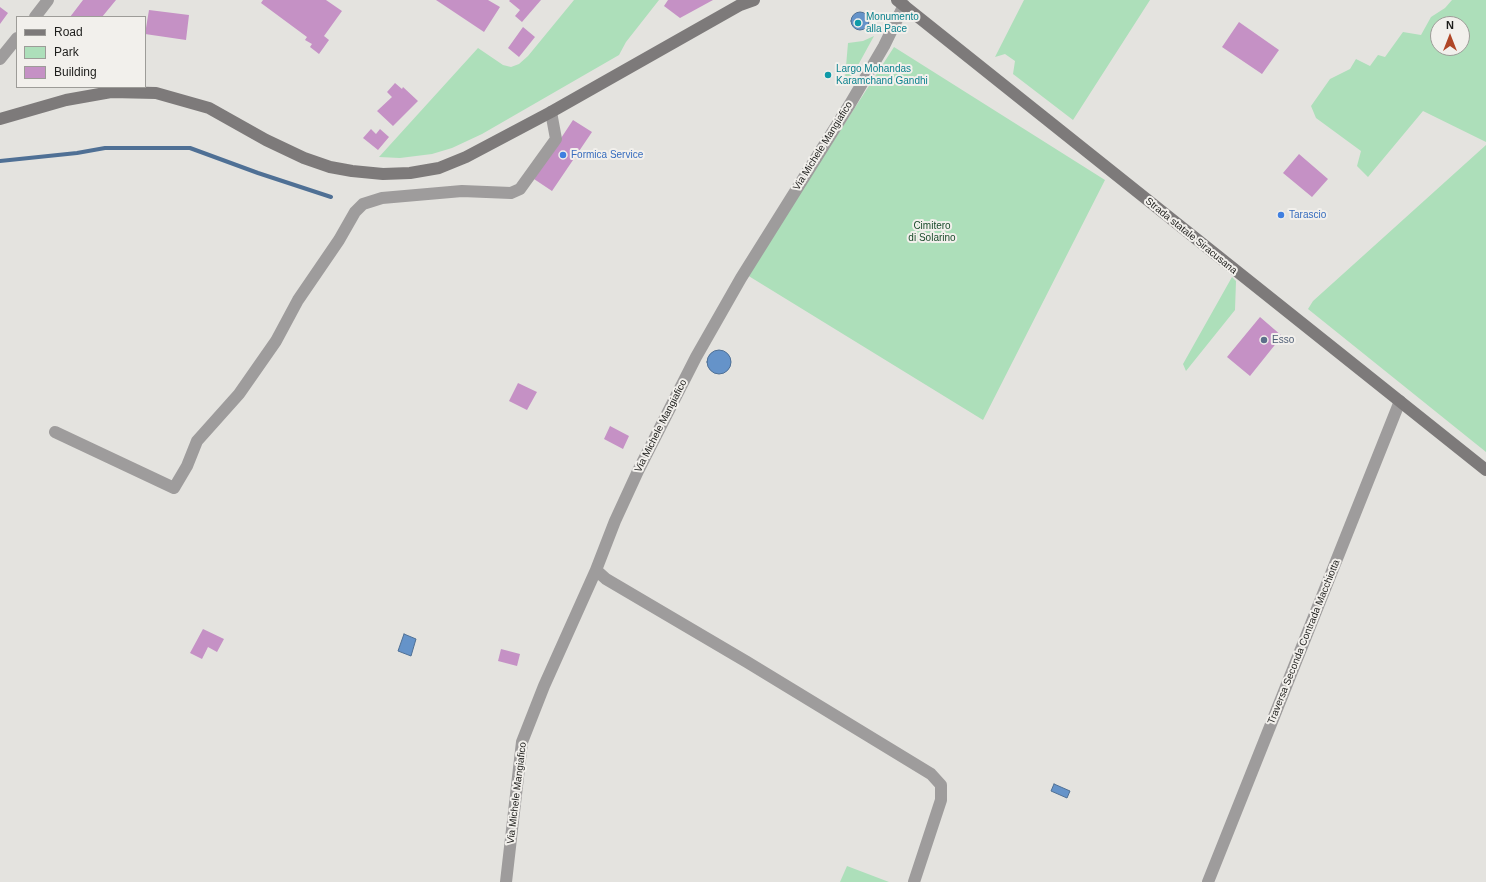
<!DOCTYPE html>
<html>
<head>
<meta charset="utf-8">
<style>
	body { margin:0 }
	#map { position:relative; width:1486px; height:882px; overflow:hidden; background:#e4e3df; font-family:Arial,sans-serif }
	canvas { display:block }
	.legend { position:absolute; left:16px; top:16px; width:130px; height:72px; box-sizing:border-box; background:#f2f0ec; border:1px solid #9d9c98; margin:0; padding:5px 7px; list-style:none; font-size:12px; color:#1d1d1b }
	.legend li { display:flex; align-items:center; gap:8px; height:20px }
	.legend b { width:20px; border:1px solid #9d9c98 }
	.north { position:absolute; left:1430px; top:16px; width:40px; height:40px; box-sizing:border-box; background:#f2f0ec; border:1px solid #9d9c98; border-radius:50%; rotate:0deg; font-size:11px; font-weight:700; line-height:16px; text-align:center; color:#1d1d1b }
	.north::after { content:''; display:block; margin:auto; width:14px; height:18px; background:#af4626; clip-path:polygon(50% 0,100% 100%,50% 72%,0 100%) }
</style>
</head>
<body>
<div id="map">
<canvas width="1486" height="882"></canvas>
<ul class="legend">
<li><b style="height:5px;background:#7d7a7a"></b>Road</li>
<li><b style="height:11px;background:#addfba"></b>Park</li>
<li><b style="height:11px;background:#c591c5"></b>Building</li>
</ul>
<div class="north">N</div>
</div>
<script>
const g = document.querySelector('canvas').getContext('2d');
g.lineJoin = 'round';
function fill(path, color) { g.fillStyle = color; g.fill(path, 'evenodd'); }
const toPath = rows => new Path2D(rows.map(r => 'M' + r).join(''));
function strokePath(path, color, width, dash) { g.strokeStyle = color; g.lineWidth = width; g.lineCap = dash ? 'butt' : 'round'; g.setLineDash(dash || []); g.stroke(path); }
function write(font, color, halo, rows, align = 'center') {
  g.font = font + ' Arial,sans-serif'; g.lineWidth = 4; g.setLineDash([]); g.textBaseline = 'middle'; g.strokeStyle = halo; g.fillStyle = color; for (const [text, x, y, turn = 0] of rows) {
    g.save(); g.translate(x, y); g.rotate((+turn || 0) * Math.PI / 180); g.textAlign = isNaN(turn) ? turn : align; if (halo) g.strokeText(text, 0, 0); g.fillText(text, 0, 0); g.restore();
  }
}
const green = toPath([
	[574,0,659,0,626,42,619,55,482,134,452,148,432,154,400,158,379,157,478,48,503,65,511,67,519,64,528,56],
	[1024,0,1150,0,1073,120,1013,74,1015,61,1005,54,995,57],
	[1452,0,1486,0,1486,142,1423,111,1368,177,1357,166,1361,151,1316,118,1311,106,1330,79,1350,69,1356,59,1370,66,1378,55,1385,57,1403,32,1421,35,1431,17,1445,8],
	[1438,24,1462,24,1462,48,1438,48],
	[874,36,851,78,845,78,848,43,863,41],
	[894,47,1105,180,983,420,747,275],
	[1486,145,1486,452,1308,309,1313,301],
	[1232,277,1236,281,1235,310,1186,371,1183,364],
	[847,866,889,882,840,882]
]);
const water = toPath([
	'851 21a9 9 0 1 1 18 0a9 9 0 1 1-18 0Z',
	'707 362a12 12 0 1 1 24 0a12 12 0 1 1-24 0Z',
	[404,634,416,639,411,656,398,651,404,634],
	[1054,784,1070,791,1067,798,1051,791,1054,784]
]);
const stream = toPath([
	[0,161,77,153,105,148,190,148,258,173,331,197]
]);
const building = toPath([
	[83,0,116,0,102,17,70,17],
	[263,0,326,0,342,11,324,36,329,40,319,54,310,47,312,44,305,40,307,37,261,3],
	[436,0,488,0,500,7,484,32],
	[510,0,541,0,522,22,515,16,520,10,509,1],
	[668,0,713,0,680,18,664,6],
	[0,7,8,13,0,24],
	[149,10,189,15,186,40,145,34],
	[1239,22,1279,50,1262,74,1222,47],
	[523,27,535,37,519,57,508,48],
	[395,83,402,89,403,87,418,101,393,126,377,111,392,97,387,92],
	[573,120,592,132,552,191,534,179],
	[371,129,376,134,380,129,389,137,378,150,363,138],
	[1299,154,1328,179,1312,197,1283,173],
	[1260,317,1282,336,1250,376,1227,357],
	[518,383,537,392,527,410,509,401],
	[610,426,629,436,623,449,604,439],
	[203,629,224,639,217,652,208,647,202,659,190,653],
	[501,649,520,654,517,666,498,661]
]);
const street = toPath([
	[35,17,48,0],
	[0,59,17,38],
	[55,432,174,488,187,466,197,441,239,394,276,341,298,300,339,240,355,212,363,204,382,198,462,191,511,193,520,189,556,139,551,112],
	[596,570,606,579,747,662,931,774,941,785,941,800,914,882],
	[506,882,522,742,544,686,596,570,615,521,638,471,696,357,741,278,850,104,884,46,904,5],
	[1208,882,1400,401]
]);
const secondary = toPath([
	[897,0,1486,470],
	[0,119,66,100,111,92,156,93,209,108,266,140,304,158,330,167,352,171,383,174,410,173,439,168,466,157,551,112,740,5,754,0]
]);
const markers = [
	[858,23,4,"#0f9aa8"],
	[828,75,4,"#0f9aa8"],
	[563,155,4,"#3f7fe0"],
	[1281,215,4,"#3f7fe0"],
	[1264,340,4,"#5c6f8a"]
];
const cultureNames = [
	["Monumento",866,17],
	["alla Pace",866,29],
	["Largo Mohandas",836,69],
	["Karamchand Gandhi",836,81]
];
const streetNames = [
	["Via Michele Mangiafico",823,146,-58],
	["Strada statale Siracusana",1191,236,39],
	["Via Michele Mangiafico",661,426,-63],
	["Traversa Seconda Contrada Macchiotta",1304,642,-68],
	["Via Michele Mangiafico",517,793,-83]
];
const shopNames = [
	["Formica Service",571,155],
	["Tarascio",1289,215]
];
const parkNames = [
	["Cimitero",932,226],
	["di Solarino",932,238]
];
const serviceNames = [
	["Esso",1272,340]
];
fill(green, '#addfba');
fill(water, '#6593c9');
strokePath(water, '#4f7095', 1);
strokePath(stream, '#4f7095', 4);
fill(building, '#c591c5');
strokePath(street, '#9e9c9c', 12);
strokePath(secondary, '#7d7a7a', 12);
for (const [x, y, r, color] of markers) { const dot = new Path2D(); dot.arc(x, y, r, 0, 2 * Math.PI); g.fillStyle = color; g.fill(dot); strokePath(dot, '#f2f0ec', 1.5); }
write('10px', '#0d838f', '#f2f0ec', cultureNames, 'left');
write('10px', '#1d1d1b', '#f2f0ec', streetNames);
write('10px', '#366cbe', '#f2f0ec', shopNames, 'left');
write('10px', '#1b4b2c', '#f2f0ec', parkNames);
write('10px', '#4e5e75', '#f2f0ec', serviceNames, 'left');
</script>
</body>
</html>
